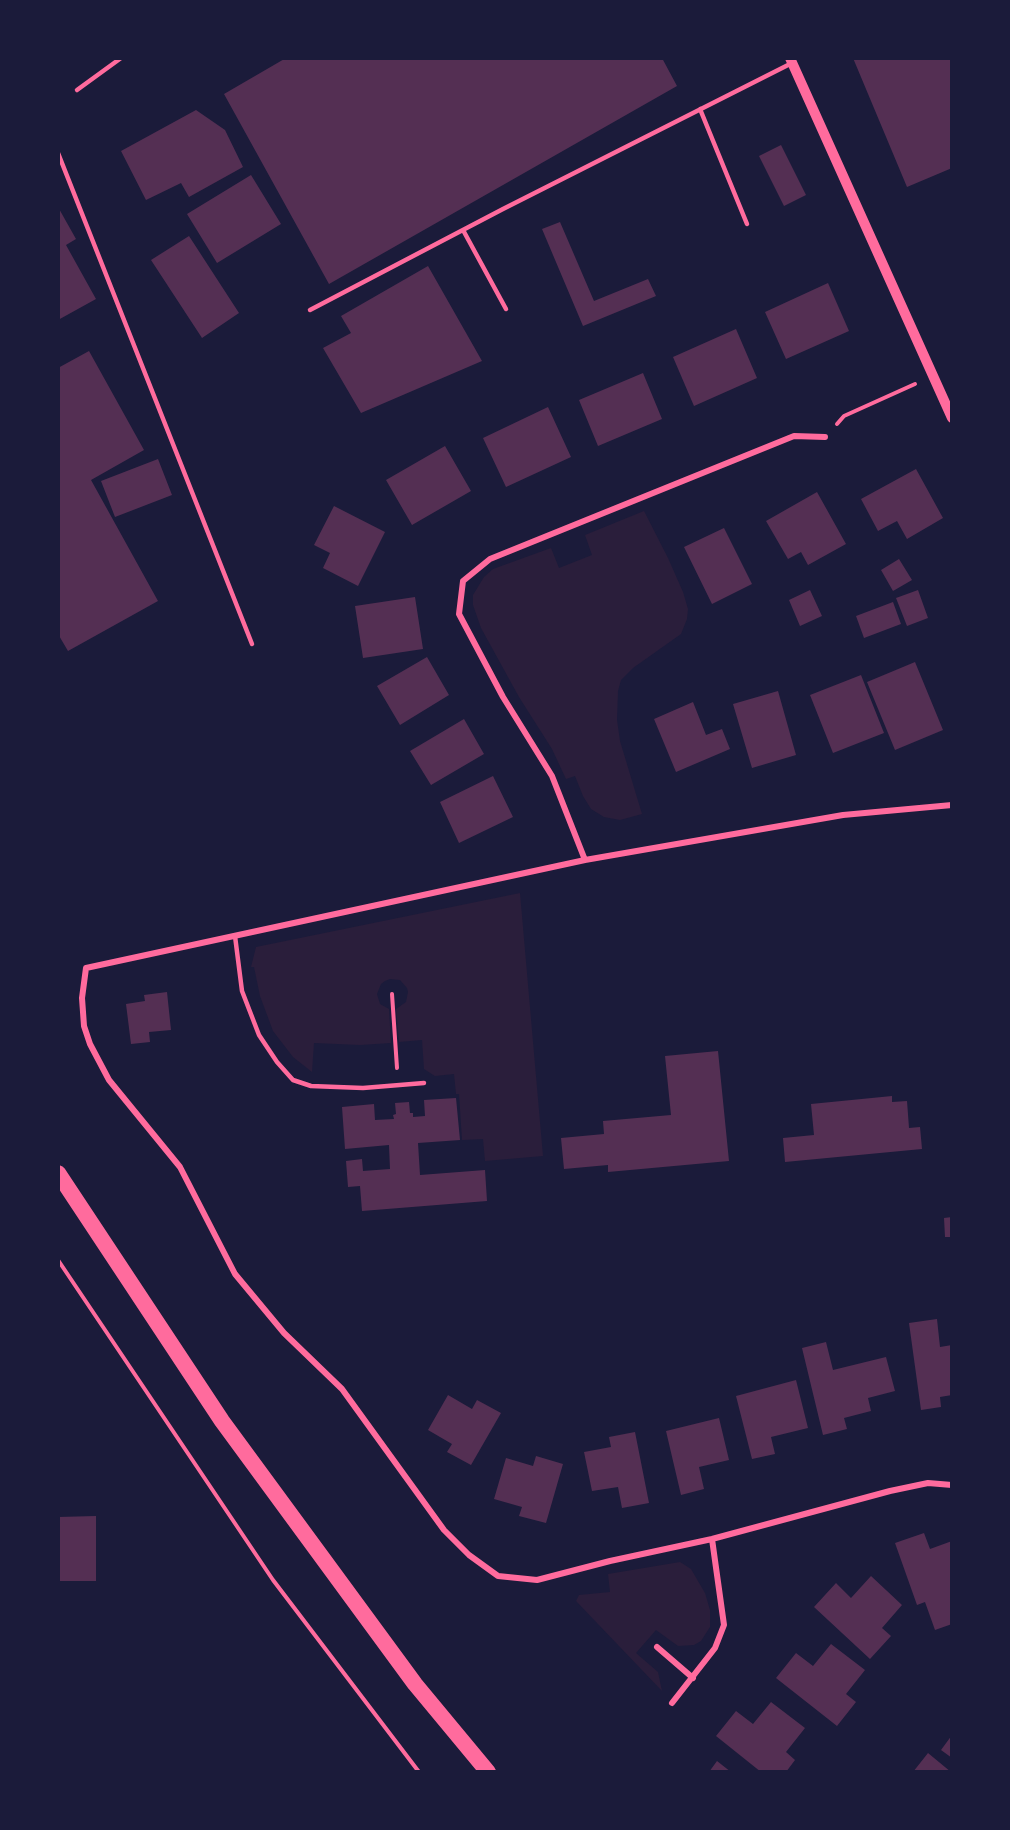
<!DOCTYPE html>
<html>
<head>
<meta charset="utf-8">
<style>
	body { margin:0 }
	#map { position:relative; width:1010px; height:1830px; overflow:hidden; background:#1b1b3a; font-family:Inter,sans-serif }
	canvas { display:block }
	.frame { position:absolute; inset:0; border:60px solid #1b1b3a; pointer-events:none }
</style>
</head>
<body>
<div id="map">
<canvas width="1010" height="1830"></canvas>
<div class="frame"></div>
</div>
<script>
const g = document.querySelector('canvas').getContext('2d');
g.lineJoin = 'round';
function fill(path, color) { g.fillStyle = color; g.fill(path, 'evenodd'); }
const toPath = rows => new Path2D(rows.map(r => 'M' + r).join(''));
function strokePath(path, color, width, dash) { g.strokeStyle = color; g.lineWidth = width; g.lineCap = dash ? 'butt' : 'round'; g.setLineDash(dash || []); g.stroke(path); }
const green = toPath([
	[644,511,668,558,683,592,688,609,687,619,681,634,633,668,621,680,618,691,617,720,620,741,642,814,620,820,604,817,591,809,583,796,575,776,566,779,552,749,519,697,481,628,473,605,473,595,484,577,493,569,551,548,559,568,592,555,585,535],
	[520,893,543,1156,485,1161,483,1139,462,1140,459,1094,456,1094,454,1074,435,1076,424,1069,422,1040,399,1042,396,1009,406,1002,408,992,407,988,400,980,390,979,385,981,381,984,377,994,380,1004,389,1009,391,1043,360,1045,314,1043,312,1072,293,1057,273,1031,260,996,254,967,251,967,256,947],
	[680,1562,691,1569,705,1593,710,1610,710,1627,701,1641,694,1645,678,1646,656,1630,636,1653,658,1672,662,1691,576,1601,579,1595,610,1592,608,1574]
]);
const building = toPath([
	[286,58,662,58,677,86,329,284,224,94],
	[853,58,952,58,952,168,907,187],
	[196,110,225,130,243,167,189,197,181,183,146,200,121,151],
	[781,145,806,195,784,206,759,156],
	[251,175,281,224,217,263,187,214],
	[58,207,76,239,66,245,96,299,58,320],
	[560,222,594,301,648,279,656,296,583,326,542,229],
	[189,236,239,313,202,338,151,260],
	[428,266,482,361,361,413,323,348,351,333,341,316],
	[828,283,849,331,786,359,765,312],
	[736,329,757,378,694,406,673,357],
	[89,351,144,450,91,480,158,601,68,651,58,634,58,368],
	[643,373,662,419,598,446,579,400],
	[548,407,571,457,506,487,483,438],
	[445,446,471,491,412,525,386,480],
	[158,459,172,495,115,517,101,481],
	[916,469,943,518,907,539,897,521,878,531,861,499],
	[817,492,846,544,808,565,801,552,788,559,766,521],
	[334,506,385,532,358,586,323,568,330,553,314,545],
	[724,528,752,584,712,604,684,547],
	[899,559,912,580,893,591,881,570],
	[810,590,822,616,800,626,789,600],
	[918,590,928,618,907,626,896,598],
	[415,597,423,649,363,658,355,606],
	[893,602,901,624,864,638,856,616],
	[427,657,449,695,400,725,377,686],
	[915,662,943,730,895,750,867,682],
	[861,675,884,733,833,753,810,695],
	[778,691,796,755,752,768,733,704],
	[693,702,706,735,722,729,730,749,676,772,654,719],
	[464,719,484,754,431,785,410,751],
	[493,776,513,817,459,843,440,802],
	[167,992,171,1030,149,1032,150,1042,131,1044,126,1004,145,1001,144,995],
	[718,1051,729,1161,608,1172,608,1165,564,1169,561,1138,604,1134,603,1121,671,1115,665,1056],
	[892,1096,892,1102,907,1101,909,1128,920,1127,922,1149,785,1162,783,1138,814,1135,811,1104],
	[456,1098,460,1140,418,1143,420,1175,485,1170,487,1201,362,1211,360,1186,348,1187,346,1161,362,1159,363,1171,390,1169,389,1145,345,1149,342,1107,374,1104,375,1120,394,1119,393,1115,396,1114,395,1103,409,1102,410,1113,413,1113,413,1117,425,1116,424,1100],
	[952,1217,952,1237,945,1237,944,1218],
	[937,1319,940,1347,952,1345,952,1395,940,1397,941,1407,921,1410,909,1323],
	[826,1342,833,1370,886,1357,895,1391,868,1398,871,1411,844,1418,847,1429,823,1435,802,1348],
	[796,1380,808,1428,771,1437,775,1454,752,1459,736,1396],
	[448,1395,472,1409,477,1400,501,1413,471,1465,447,1452,452,1444,428,1430],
	[719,1418,729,1460,699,1467,704,1489,681,1495,666,1431],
	[635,1432,649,1503,622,1508,618,1487,592,1491,584,1452,611,1447,609,1437],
	[536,1456,563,1464,546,1523,519,1516,522,1507,494,1499,506,1458,533,1466],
	[96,1516,96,1581,58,1581,58,1517],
	[924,1533,930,1549,952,1541,952,1624,935,1630,925,1602,917,1605,895,1543],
	[871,1576,902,1605,882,1628,891,1636,870,1659,814,1607,836,1583,851,1598],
	[831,1644,865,1670,846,1694,856,1702,837,1726,776,1678,796,1653,813,1666],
	[771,1702,805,1728,786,1752,795,1760,786,1772,761,1772,716,1736,736,1711,753,1724],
	[952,1735,952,1758,941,1750],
	[928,1753,951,1772,913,1772],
	[717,1761,731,1772,709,1772]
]);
const path = toPath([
	[837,424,844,416,915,384],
	[392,994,397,1068],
	[58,1260,273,1580,419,1772]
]);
const service = toPath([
	[77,90,121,58],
	[700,109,747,224],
	[58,153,252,644],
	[463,230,506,309],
	[310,310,503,209,792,63],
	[235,936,242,991,259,1035,277,1062,293,1080,311,1086,363,1088,424,1083]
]);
const minor = toPath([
	[952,805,843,815,585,860,86,968,82,998,84,1026,90,1044,109,1080,180,1167,235,1274,284,1333,342,1389,444,1530,469,1555,498,1576,537,1580,610,1561,712,1539,890,1491,928,1483,952,1485],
	[585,860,552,776,503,697,459,614,463,581,490,559,794,436,825,437],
	[657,1647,693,1678],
	[672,1703,715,1648,724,1625,712,1539]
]);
const tertiary = toPath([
	[790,58,952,418]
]);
const trunk = toPath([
	[58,1173,222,1421,415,1684,488,1772]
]);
fill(green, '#2a1e3b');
fill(building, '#542f53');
strokePath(path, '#ff6b9d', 4);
strokePath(service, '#ff6b9d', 4.5);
strokePath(minor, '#ff6b9d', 6);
strokePath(tertiary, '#ff6b9d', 10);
strokePath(trunk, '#ff6b9d', 16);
</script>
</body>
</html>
